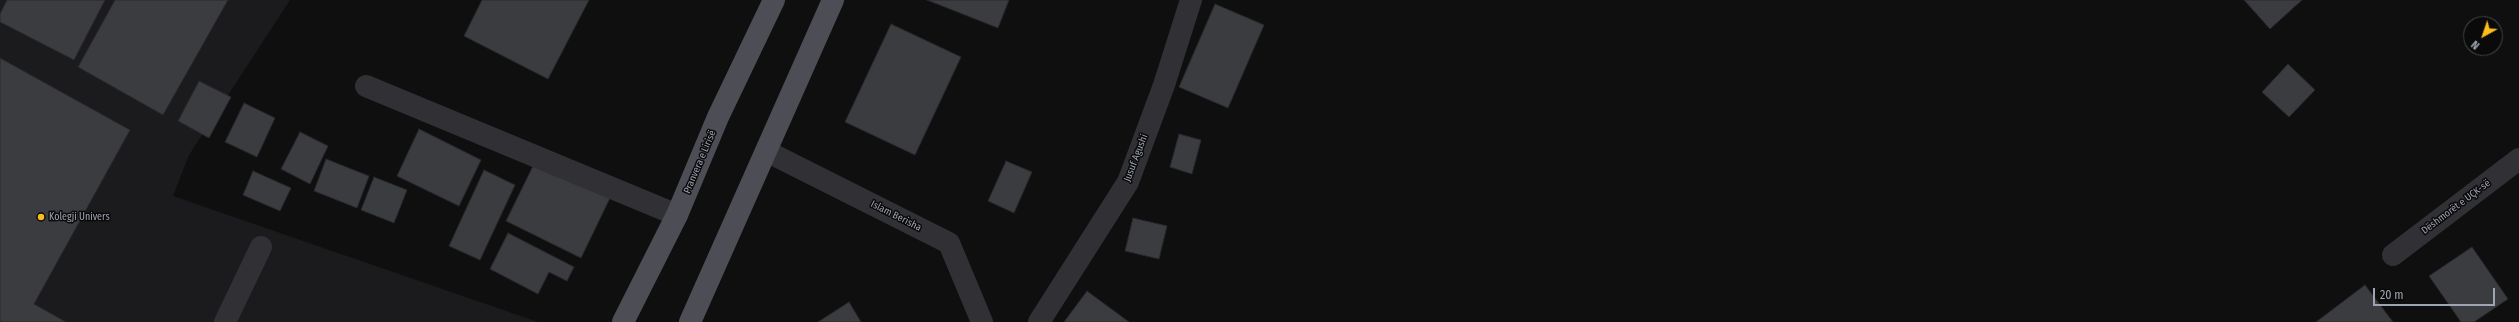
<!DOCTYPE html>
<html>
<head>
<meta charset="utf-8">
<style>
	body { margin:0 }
	#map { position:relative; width:2519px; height:322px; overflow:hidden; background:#0f0f10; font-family:"Fira Sans Condensed",sans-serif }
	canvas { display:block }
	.north { position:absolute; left:2463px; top:16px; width:40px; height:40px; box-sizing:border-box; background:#0a0a0b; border:1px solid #46484e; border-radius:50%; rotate:220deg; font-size:11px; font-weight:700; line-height:16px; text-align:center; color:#9fa4b2 }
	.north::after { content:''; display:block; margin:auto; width:14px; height:18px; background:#fabd1d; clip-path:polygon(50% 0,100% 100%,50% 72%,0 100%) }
	.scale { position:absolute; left:2373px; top:288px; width:122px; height:18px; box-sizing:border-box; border:2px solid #9fa4b2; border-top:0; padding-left:5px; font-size:12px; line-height:14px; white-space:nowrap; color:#9fa4b2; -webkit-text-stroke:3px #0a0a0b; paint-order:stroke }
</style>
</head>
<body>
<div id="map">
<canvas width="2519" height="322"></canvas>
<div class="north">N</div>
<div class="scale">20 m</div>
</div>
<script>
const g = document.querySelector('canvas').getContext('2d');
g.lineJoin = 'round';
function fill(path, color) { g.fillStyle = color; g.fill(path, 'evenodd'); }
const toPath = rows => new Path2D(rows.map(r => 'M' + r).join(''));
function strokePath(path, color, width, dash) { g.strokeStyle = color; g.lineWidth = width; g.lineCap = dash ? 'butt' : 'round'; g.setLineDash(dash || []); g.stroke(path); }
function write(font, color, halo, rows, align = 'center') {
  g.font = font + ' "Fira Sans Condensed",sans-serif'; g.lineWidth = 3; g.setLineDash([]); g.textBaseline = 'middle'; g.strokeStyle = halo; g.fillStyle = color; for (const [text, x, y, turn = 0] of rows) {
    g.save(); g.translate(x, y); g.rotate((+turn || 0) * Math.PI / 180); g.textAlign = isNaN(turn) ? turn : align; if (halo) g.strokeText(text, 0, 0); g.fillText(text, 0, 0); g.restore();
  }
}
const built = toPath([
	[0,0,290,0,189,155,173,196,538,322,0,322]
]);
const building = toPath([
	[7,0,105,0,74,60,0,22,0,14,7,0],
	[115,0,228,0,163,115,78,67,115,0],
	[482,0,589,0,548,79,464,36,482,0],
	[927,0,1009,0,998,28,927,0],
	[2244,0,2302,0,2270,29,2244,0],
	[1215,4,1264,25,1228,108,1179,87,1215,4],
	[891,24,961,57,915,155,845,122,891,24],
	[0,58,130,130,34,304,66,322,0,322,0,58],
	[2288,64,2315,90,2289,117,2262,92,2288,64],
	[199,81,231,97,209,138,178,121,199,81],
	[244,103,275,118,257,157,225,142,244,103],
	[419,129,481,160,459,206,397,176,419,129],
	[300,132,328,146,310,184,281,169,300,132],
	[1179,134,1201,140,1192,174,1170,167,1179,134],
	[326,159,369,176,357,208,314,191,326,159],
	[1006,161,1032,172,1014,213,988,201,1006,161],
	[535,162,610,198,581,258,506,221,535,162],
	[484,170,515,185,480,260,449,246,484,170],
	[253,171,291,188,280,211,243,195,253,171],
	[374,177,407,190,394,223,361,210,374,177],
	[1133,218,1167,226,1159,259,1125,251,1133,218],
	[508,233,574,267,567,281,549,272,538,294,490,269,508,233],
	[2472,247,2508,299,2474,322,2461,322,2429,276,2472,247],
	[2365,285,2393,322,2316,322,2365,285],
	[1087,291,1129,322,1064,322,1087,291],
	[849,302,861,322,818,322,849,302]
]);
const minor = toPath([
	[366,86,677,215],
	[766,151,949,243,982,322],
	[2393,255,2519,159],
	[225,322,261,247],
	[1039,322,1128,182,1164,85,1191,0]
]);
const major = toPath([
	[623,322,677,215,718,117,774,0],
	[690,322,833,0]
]);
const markers = [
	[41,217,4,"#fabd1d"]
];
const streetNames = [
	["Jusuf Agushi",1136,158,-69],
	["Pranvera e Lirisë",700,162,-67],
	["Dëshmorët e UÇK-së",2456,207,-37],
	["Islam Berisha",896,216,27]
];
const poiNames = [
	["Kolegji Univers",49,217]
];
fill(built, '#1b1b1d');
fill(building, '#3b3c40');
strokePath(building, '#29292c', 1);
strokePath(minor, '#303035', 22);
strokePath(major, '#4c4d55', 22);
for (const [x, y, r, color] of markers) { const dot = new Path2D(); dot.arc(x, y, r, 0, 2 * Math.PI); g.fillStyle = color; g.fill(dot); strokePath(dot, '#0a0a0b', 1.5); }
write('10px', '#9fa4b2', '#0a0a0b', streetNames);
write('10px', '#9fa4b2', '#0a0a0b', poiNames, 'left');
</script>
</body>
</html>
